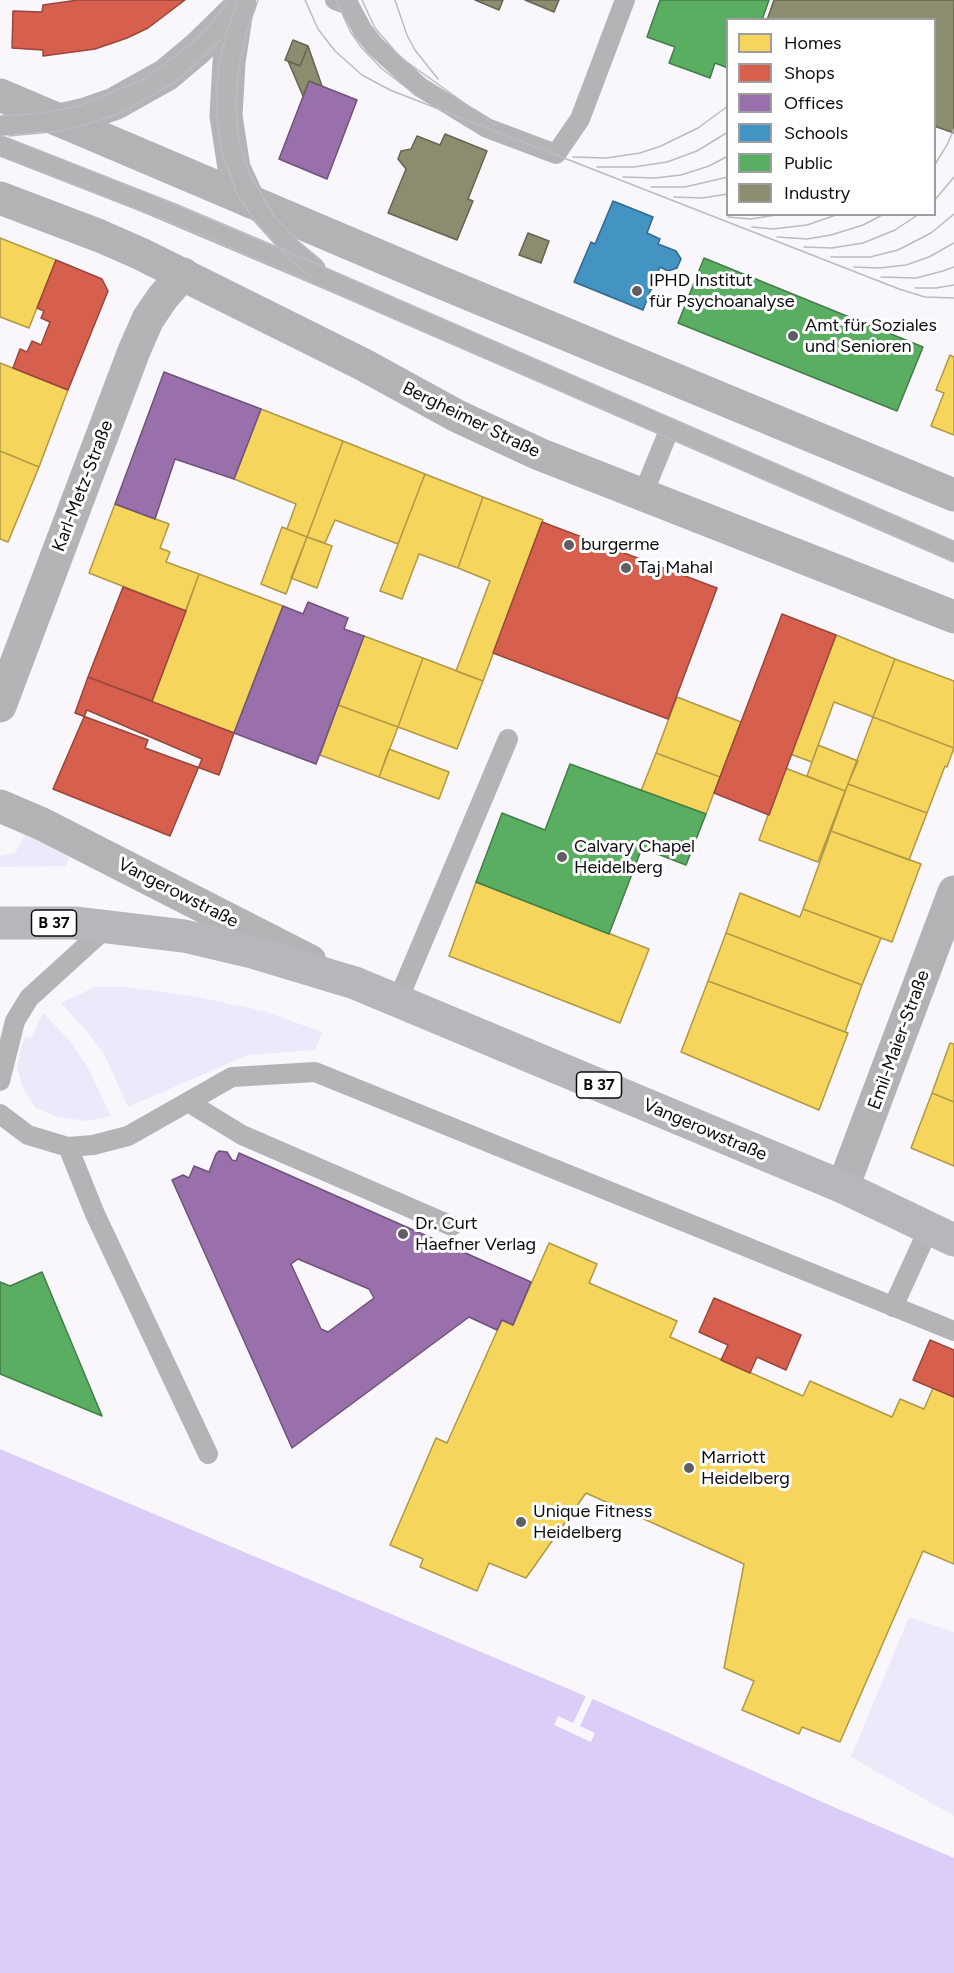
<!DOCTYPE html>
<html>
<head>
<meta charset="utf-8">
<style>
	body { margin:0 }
	#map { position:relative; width:954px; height:1973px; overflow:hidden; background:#f9f7fc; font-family:Figtree,sans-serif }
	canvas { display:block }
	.legend { position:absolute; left:726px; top:18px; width:210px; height:198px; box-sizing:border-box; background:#fff; border:2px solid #9e9d9f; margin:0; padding:8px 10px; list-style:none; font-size:18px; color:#0d0b10 }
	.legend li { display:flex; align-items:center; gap:12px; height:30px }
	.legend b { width:30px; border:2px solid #9e9d9f }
</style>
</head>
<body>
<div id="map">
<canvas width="954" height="1973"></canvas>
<ul class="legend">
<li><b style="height:16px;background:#f6d55c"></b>Homes</li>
<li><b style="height:16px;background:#d6604d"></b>Shops</li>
<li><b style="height:16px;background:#9970ab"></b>Offices</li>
<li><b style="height:16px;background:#4393c3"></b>Schools</li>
<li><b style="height:16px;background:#5aae61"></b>Public</li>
<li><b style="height:16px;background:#8c8c6e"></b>Industry</li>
</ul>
</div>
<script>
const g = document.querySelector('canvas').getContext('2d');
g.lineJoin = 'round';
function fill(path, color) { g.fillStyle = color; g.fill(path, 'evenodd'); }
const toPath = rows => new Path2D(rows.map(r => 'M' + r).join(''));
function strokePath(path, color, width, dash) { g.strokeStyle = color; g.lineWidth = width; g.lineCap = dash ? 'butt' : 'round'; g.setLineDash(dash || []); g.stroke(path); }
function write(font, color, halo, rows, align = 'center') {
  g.font = font + ' Figtree,sans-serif'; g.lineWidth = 6; g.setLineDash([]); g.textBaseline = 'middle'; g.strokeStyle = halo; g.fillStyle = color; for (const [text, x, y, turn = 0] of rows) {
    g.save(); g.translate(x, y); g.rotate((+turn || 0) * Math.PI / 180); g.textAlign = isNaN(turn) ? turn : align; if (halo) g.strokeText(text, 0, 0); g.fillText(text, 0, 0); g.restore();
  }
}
const green = toPath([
	[26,833,68,854,69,859,66,866,0,867,0,856,15,853],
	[95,987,127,987,192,996,264,1011,322,1032,315,1050,248,1055,128,1107,104,1054,88,1033,61,1003],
	[43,1013,70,1041,88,1068,111,1116,87,1121,57,1117,35,1107,24,1090,17,1068,21,1047,25,1037,31,1038],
	[909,1617,954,1632,954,1816,851,1757]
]);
const water = toPath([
	[0,1449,602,1703,829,1805,954,1858,954,1973,0,1973]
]);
const pier = toPath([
	[587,1694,594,1696,580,1726,595,1733,591,1742,554,1725,558,1716,573,1723]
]);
const homes = toPath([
	[0,238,56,260,29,328,0,317,0,238],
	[950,355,954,357,954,435,931,426,944,393,936,390,950,355],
	[0,363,68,390,39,467,0,451,0,363],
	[261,409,343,441,307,537,287,529,296,504,234,479,261,409],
	[343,441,425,474,398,544,335,520,325,543,307,537,343,441],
	[0,451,39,467,8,542,0,539,0,451],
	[425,474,483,497,458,568,419,554,402,599,380,591,425,474],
	[483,497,543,520,483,681,456,671,490,581,458,568,483,497],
	[115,504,169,524,160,548,170,552,166,562,199,574,186,611,89,573,115,504],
	[282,527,307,537,286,594,261,584,282,527],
	[307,537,332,546,317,588,291,578,307,537],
	[199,574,283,606,234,733,152,702,199,574],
	[836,635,895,659,873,717,834,702,812,762,790,754,836,635],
	[364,636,423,658,398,727,338,705,364,636],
	[423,658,483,681,457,749,398,727,423,658],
	[895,659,954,681,954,748,873,717,895,659],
	[677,697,741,722,720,777,656,753,677,697],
	[338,705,398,727,379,777,320,755,338,705],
	[873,717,954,748,947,767,945,766,927,813,848,784,873,717],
	[818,745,858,761,845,791,807,776,818,745],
	[389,749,449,772,439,799,379,777,389,749],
	[656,753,720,777,706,814,641,791,656,753],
	[785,768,845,791,818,862,759,840,785,768],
	[848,784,927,813,909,860,831,831,848,784],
	[831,831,921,864,892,942,803,909,831,831],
	[476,882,649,949,620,1023,449,956,476,882],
	[740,893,800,917,803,909,881,938,862,985,726,933,740,893],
	[726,933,862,985,845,1032,708,981,726,933],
	[708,981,848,1033,819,1110,681,1052,708,981],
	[950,1043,954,1044,954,1102,932,1093,950,1043],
	[932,1093,954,1102,954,1166,911,1148,932,1093],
	[549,1243,597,1264,589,1283,677,1321,670,1337,803,1396,810,1381,892,1417,900,1399,924,1409,933,1388,954,1397,954,1564,923,1551,840,1742,802,1727,799,1734,742,1710,754,1681,724,1668,744,1564,586,1493,526,1578,489,1563,477,1591,420,1567,423,1559,390,1545,436,1438,447,1443,502,1320,513,1325,549,1243]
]);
const shops = toPath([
	[185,0,148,28,127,38,95,49,43,56,43,50,12,48,13,11,42,12,43,5,78,0,185,0],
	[56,260,102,279,108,291,68,390,13,368,20,349,27,352,32,341,41,345,50,322,41,318,44,311,37,308,56,260],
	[542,522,717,588,668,719,493,653,542,522],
	[123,587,186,611,152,701,88,677,123,587],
	[782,614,836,635,769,815,714,793,782,614],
	[88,677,234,733,219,775,145,748,148,740,75,713,88,677],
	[87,710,202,759,170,836,53,789,87,710],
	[714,1298,801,1335,786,1370,757,1357,750,1373,721,1360,728,1345,699,1332,714,1298],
	[930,1340,954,1350,954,1397,913,1380,930,1340]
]);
const offices = toPath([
	[309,81,357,100,327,179,279,159,309,81],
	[164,372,261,409,234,479,175,459,155,519,115,504,164,372],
	[308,602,348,618,344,629,364,636,316,764,234,733,283,606,303,614,308,602],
	[219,1151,227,1152,232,1160,236,1161,239,1153,531,1282,513,1325,502,1320,497,1330,469,1317,292,1448,172,1180,183,1175,189,1178,194,1166,209,1172,216,1154,219,1151],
	[298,1259,369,1289,374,1298,328,1332,321,1329,291,1264,298,1259]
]);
const schools = toPath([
	[613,201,653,217,647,233,660,239,658,244,676,251,681,259,677,268,668,271,660,267,643,310,574,282,591,242,595,244,613,201]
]);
const public = toPath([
	[660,0,769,0,762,20,728,20,728,68,715,63,710,78,669,63,675,47,647,37,660,0],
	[704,258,923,347,897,411,678,323,704,258],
	[570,764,706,814,686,865,642,848,609,934,476,882,502,813,545,830,570,764],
	[42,1272,102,1416,0,1374,0,1282,10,1286,42,1272]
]);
const industry = toPath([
	[475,0,503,0,499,10,475,0],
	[525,0,559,0,554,12,525,0],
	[774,0,954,0,954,133,934,126,934,20,767,20,774,0],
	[293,40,308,46,300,66,285,60,293,40],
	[308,46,322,86,309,81,303,96,288,61,300,66,308,46],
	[445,134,487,151,468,199,473,201,457,240,388,213,406,169,398,159,401,151,411,149,417,136,440,145,445,134],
	[528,233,549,241,541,263,519,255,528,233]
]);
const lane = toPath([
	[335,0,349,5,363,31,375,46,420,87,487,128,556,154,580,119,625,0],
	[0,126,53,121],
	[0,146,141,201,349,289,954,552],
	[256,209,292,249,316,269],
	[643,494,670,428],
	[398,1000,508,739],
	[0,1081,15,1021,29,998,107,927],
	[188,1102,242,1135,452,1226],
	[0,1114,28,1135,68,1147,93,1145,128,1136,232,1077,315,1072,954,1331],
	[68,1147,95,1214,208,1454],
	[893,1307,929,1228]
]);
const street = toPath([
	[240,4,237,10,229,62,226,116,234,168,249,201],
	[59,120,85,114,114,104,166,75,197,49,237,10],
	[0,706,134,351,148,319,163,297,183,274]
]);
const secondary = toPath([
	[0,95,440,282,954,495],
	[0,198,100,236,141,254,364,365,457,416,539,454,954,617],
	[0,806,42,824,310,961],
	[843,1187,954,892]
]);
const primary = toPath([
	[0,923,75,923,184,936,252,952,355,983,843,1187,954,1240]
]);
const tram = toPath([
	[238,0,226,35,218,68,217,119,221,150,238,196,256,222,286,256,313,279],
	[258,0,247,31,238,70,236,108,239,143,249,173,274,216,298,241,322,261],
	[305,0,318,29,335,51,362,75,390,90,899,289,925,297,954,298],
	[336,0,350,31,361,47,381,68,416,95],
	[362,0,375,28,400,57,495,125],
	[395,0,407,35,415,50,438,79],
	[0,116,43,113,79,106,146,78,191,44,209,26,228,0],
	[0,135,178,205,296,255,954,541],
	[9,136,61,131,91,123,125,111,178,80,223,38],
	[0,156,192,231,954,562],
	[573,157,606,158,640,153,661,146,698,128,728,106],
	[934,166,947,145,954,129],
	[597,167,634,167,667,162,697,151,728,132],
	[623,177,655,178,681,175,709,166,728,156],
	[651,187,685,187,728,177],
	[674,197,702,198,728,194],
	[934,201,954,177],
	[728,217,751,219,782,214],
	[752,227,773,229,807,225,839,214],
	[777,237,807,239,831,235,863,225,884,214],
	[804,247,832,248,863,243,895,230,919,214],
	[831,257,870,257,898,250,931,233,954,214],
	[854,267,879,268,906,265,929,257,954,243],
	[881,277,916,278,943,271,954,267],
	[915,288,936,288,954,285]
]);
const markers = [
	[637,291,6,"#605e63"],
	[793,336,6,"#605e63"],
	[569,545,6,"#605e63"],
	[626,568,6,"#605e63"],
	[562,857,6,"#605e63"],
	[403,1234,6,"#605e63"],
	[689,1468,6,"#605e63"],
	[521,1522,6,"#605e63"]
];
const shields = [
	[54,923,45],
	[599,1085,45]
];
const shieldNames = [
	["B 37",54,923],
	["B 37",599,1085]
];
const poiNames = [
	["IPHD Institut",649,281],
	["für Psychoanalyse",649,302],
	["Amt für Soziales",805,326],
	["und Senioren",805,347],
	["burgerme",581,545],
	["Taj Mahal",638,568],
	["Calvary Chapel",574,847],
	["Heidelberg",574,868],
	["Dr. Curt",415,1224],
	["Haefner Verlag",415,1245],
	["Marriott",701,1458],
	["Heidelberg",701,1479],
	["Unique Fitness",533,1512],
	["Heidelberg",533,1533]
];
const streetNames = [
	["Bergheimer Straße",471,420,26],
	["Karl-Metz-Straße",83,486,-69],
	["Vangerowstraße",178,893,27],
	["Emil-Maier-Straße",899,1040,-70],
	["Vangerowstraße",705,1130,23]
];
fill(green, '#eee9fa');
fill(water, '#dbccf8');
fill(pier, '#f9f7fc');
fill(homes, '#f6d55c');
strokePath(homes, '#b09845', 1.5);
fill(shops, '#d6604d');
strokePath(shops, '#9a463b', 1.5);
fill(offices, '#9970ab');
strokePath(offices, '#6f527c', 1.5);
fill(schools, '#4393c3');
strokePath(schools, '#336a8d', 1.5);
fill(public, '#5aae61');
strokePath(public, '#437d49', 1.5);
fill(industry, '#8c8c6e');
strokePath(industry, '#666552', 1.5);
strokePath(lane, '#b4b3b6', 20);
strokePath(street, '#b4b3b6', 33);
strokePath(secondary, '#b3b2b5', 33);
strokePath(primary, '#b8b6ba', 33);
strokePath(tram, '#bdbbbf', 1.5);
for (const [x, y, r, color] of markers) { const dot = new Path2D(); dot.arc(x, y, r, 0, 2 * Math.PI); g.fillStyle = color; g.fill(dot); strokePath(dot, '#fff', 2); }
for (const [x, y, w] of shields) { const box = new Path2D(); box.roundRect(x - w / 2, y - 13, w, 26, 4.5); g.fillStyle = '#fff'; g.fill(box); strokePath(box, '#0d0b10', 1.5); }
write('bold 16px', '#0d0b10', null, shieldNames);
write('18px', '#0d0b10', '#fff', poiNames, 'left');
write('18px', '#0d0b10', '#fff', streetNames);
</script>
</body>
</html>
